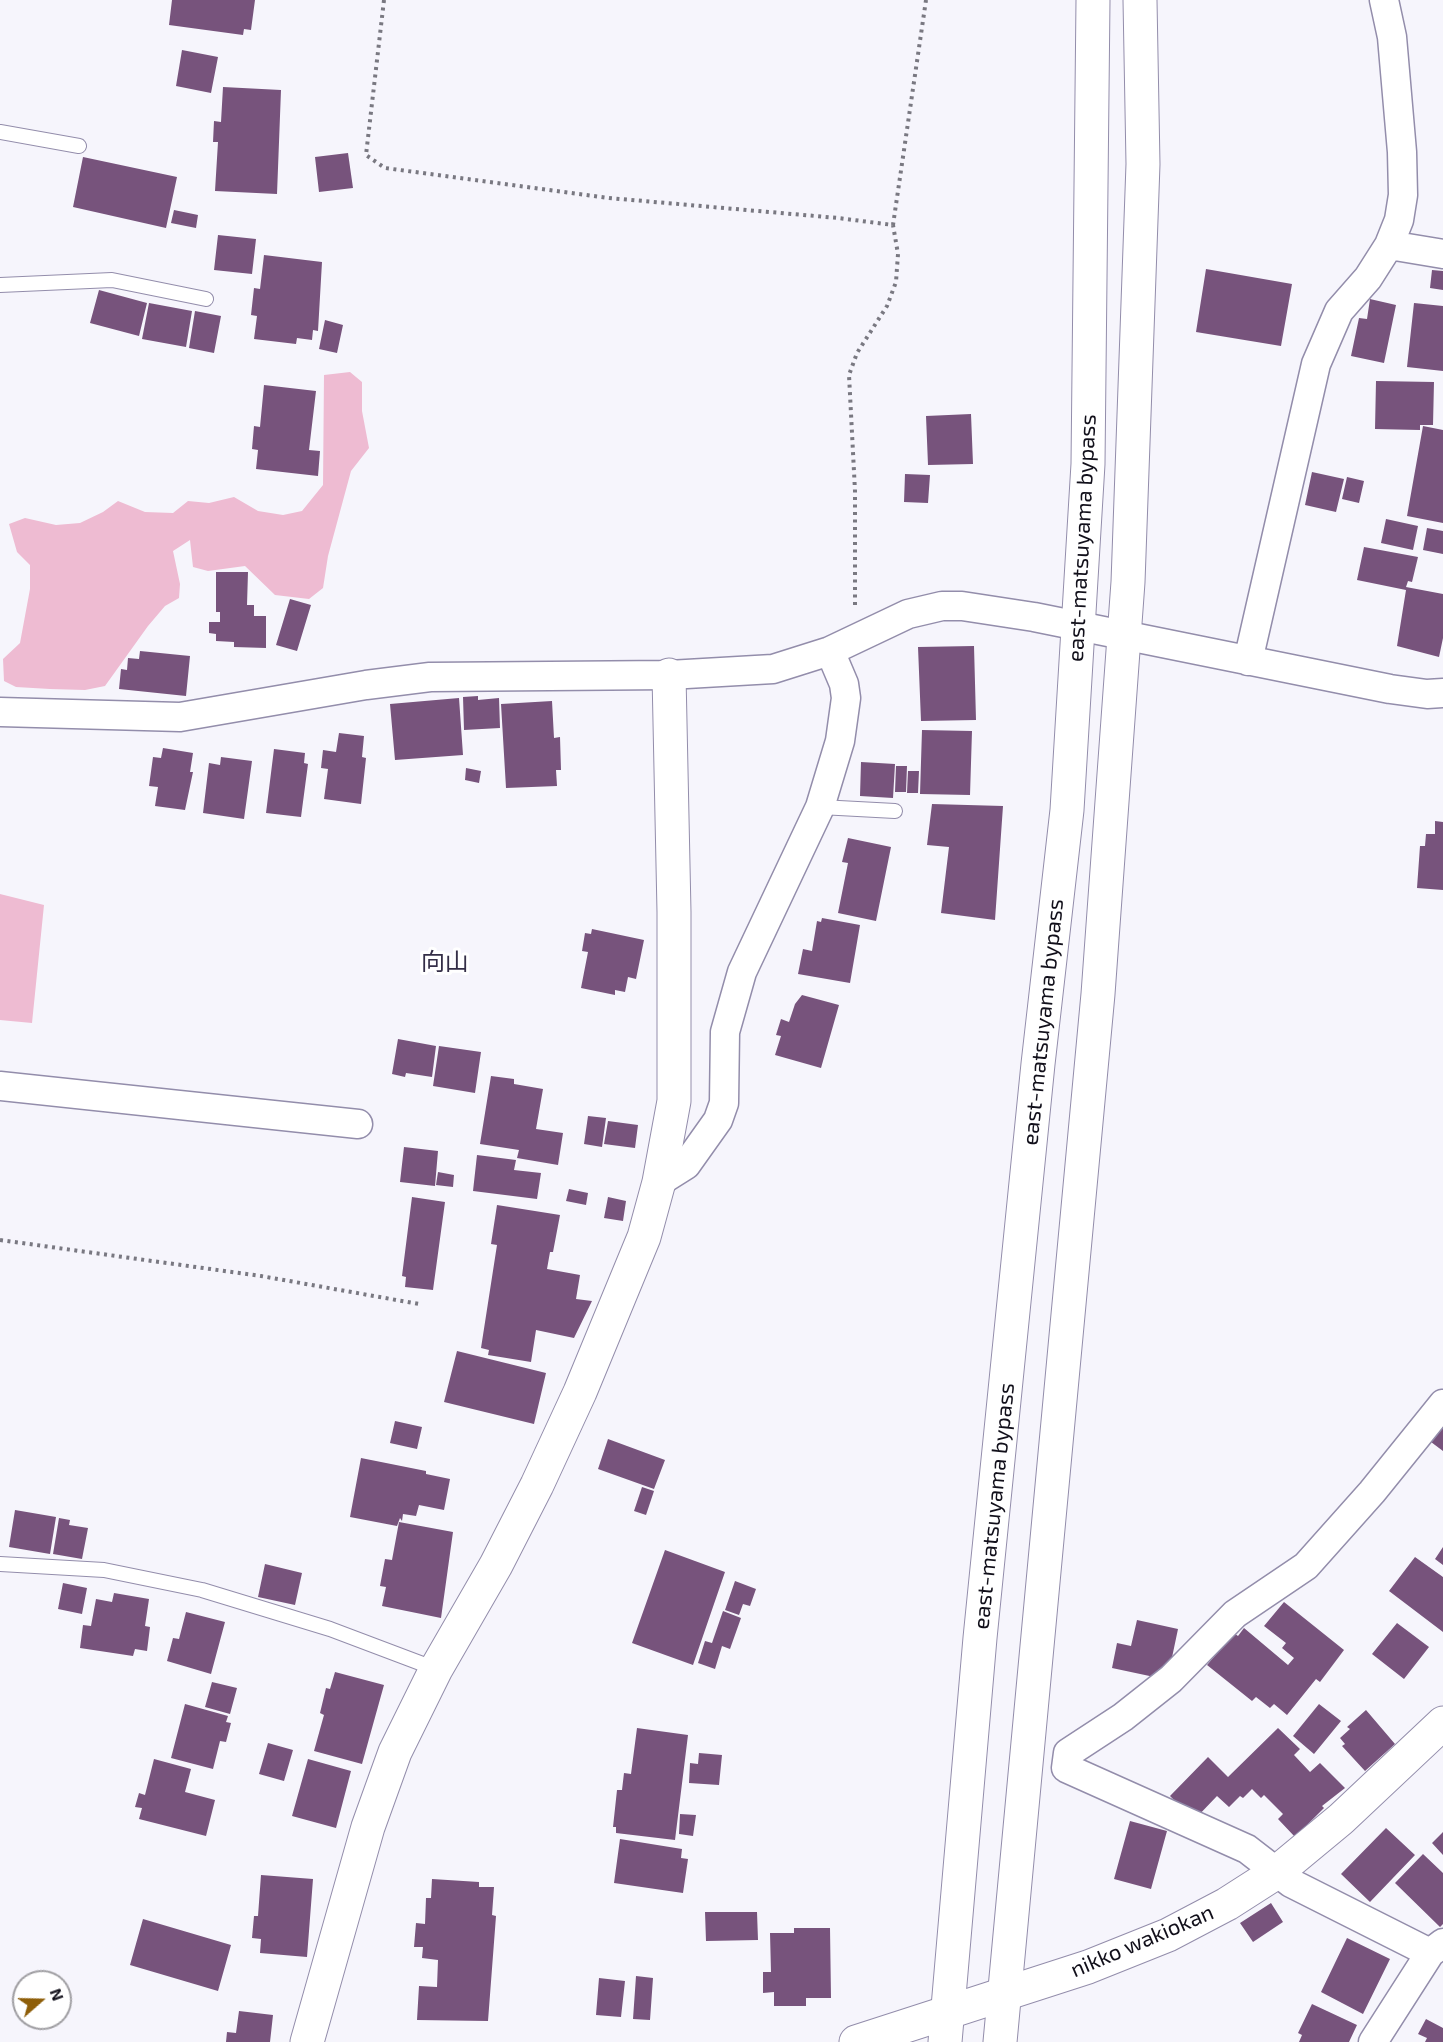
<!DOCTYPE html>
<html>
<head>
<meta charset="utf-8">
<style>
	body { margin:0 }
	#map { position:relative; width:1443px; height:2042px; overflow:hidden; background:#f6f5fc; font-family:"Exo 2",sans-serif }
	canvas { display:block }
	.north { position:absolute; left:12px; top:1970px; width:60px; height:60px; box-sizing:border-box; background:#fff; border:2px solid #a09fa3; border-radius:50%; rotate:70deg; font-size:16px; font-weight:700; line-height:24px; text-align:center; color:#110f1a }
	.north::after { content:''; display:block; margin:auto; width:21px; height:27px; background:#8e5e09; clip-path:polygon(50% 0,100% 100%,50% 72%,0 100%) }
</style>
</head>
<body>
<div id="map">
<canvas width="1443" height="2042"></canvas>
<div class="north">N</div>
</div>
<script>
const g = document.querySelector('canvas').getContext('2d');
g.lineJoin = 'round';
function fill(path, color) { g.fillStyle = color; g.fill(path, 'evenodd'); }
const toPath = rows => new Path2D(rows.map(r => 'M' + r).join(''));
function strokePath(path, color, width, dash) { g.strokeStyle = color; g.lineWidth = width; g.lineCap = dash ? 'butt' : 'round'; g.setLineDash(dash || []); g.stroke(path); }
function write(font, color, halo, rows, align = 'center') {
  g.font = font + ' "Exo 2","Noto Sans JP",sans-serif'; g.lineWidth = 6; g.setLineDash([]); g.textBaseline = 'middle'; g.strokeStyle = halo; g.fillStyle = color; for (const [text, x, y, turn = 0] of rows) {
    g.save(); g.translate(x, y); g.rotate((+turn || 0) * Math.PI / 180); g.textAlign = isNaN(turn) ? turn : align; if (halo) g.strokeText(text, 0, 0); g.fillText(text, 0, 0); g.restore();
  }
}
const green = toPath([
	[350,372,362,382,362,411,369,448,351,471,328,556,323,588,309,599,275,595,245,566,208,571,193,567,190,540,173,551,180,584,179,598,165,606,148,626,105,686,85,690,50,689,16,687,4,681,3,659,20,643,30,589,30,565,17,552,9,524,25,518,56,525,80,523,103,512,118,501,145,512,173,513,188,501,209,503,234,497,258,511,283,515,302,511,323,485,324,375],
	[0,894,44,905,32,1023,0,1020]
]);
const building = toPath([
	[172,0,255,0,251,30,244,29,243,35,169,25],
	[182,50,218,57,211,93,176,86],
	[223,87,281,90,277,194,215,191,218,142,213,142,214,121,221,122],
	[348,153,353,188,319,192,315,157],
	[83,157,177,177,166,228,73,207],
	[174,210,198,215,196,228,171,223],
	[218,235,256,239,252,274,214,270],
	[264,255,322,262,318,331,313,330,312,340,297,338,296,344,254,339,257,316,251,315,254,288,260,289],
	[1206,269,1292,284,1281,346,1196,332],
	[1432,270,1443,271,1443,290,1430,288],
	[99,290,147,303,139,336,90,323],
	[1370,299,1396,305,1384,363,1351,356,1359,318,1367,319],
	[149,303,192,311,186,347,142,339],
	[1414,303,1443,306,1443,371,1407,367],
	[195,311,221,316,214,353,189,348],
	[325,320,343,325,337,353,319,349],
	[1376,381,1434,382,1433,425,1420,425,1420,430,1375,429],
	[264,385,316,391,309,450,320,451,318,476,256,469,258,450,252,449,254,426,260,427],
	[971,414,973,464,928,465,926,416],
	[1423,426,1443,430,1443,523,1407,516],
	[1312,472,1344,479,1336,512,1305,505],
	[905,474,930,475,928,503,904,502],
	[1347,477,1364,481,1359,503,1342,499],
	[1386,519,1418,526,1413,550,1381,543],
	[1427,528,1443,531,1443,554,1423,550],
	[1364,547,1418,557,1412,582,1408,581,1406,587,1443,594,1443,638,1439,657,1397,646,1406,590,1357,580],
	[216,572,248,572,247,605,254,605,254,616,266,616,266,648,234,647,234,642,216,641,216,634,209,633,209,622,220,622,220,612,216,612],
	[290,599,311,605,297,651,276,645],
	[974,646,976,720,921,721,918,647],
	[140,651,190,656,186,696,119,689,121,669,127,670,128,658,139,659],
	[478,696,478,700,499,698,500,728,464,730,463,697],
	[459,698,463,755,395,760,390,704],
	[552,701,554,738,560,737,561,770,556,770,557,786,506,788,501,704],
	[922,730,972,731,970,795,920,794],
	[339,733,364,736,362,757,366,758,361,804,324,799,328,769,321,768,323,750,336,752],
	[163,748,193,753,190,772,193,772,185,810,155,806,158,787,149,786,153,757,161,758],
	[274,749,305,753,304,763,308,764,301,817,266,813],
	[221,757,252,761,244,819,203,813,209,763,220,765],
	[861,762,895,764,893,798,860,796],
	[896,766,907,766,906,792,895,792],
	[466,768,481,771,479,783,465,780],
	[908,771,919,771,918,793,907,793],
	[932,804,1003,806,995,920,941,913,949,847,927,845],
	[1435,821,1443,822,1443,890,1417,888,1420,846,1425,846,1426,834,1435,834],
	[848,838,891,847,876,921,838,913,848,863,842,862],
	[822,918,860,925,850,983,798,974,803,949,812,951,817,921,821,922],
	[592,929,644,940,636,979,628,977,625,992,615,990,615,995,581,988,588,952,582,951,585,933,591,934],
	[802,995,839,1005,821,1068,775,1055,781,1036,776,1035,781,1019,789,1022,795,1004],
	[398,1039,436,1046,432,1077,406,1073,405,1077,392,1074],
	[439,1046,481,1052,475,1093,433,1086],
	[491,1076,514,1079,514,1084,543,1089,536,1129,563,1133,558,1165,517,1158,519,1150,480,1144],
	[588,1116,606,1118,602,1147,584,1144],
	[608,1121,638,1125,635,1148,604,1144],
	[404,1147,438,1151,435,1186,400,1182],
	[477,1155,516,1160,514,1170,541,1173,537,1199,473,1191],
	[438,1172,454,1175,453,1187,436,1185],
	[569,1189,588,1193,586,1205,566,1201],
	[412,1197,445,1202,433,1290,405,1287,406,1277,402,1276],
	[608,1197,626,1201,623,1221,604,1218],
	[497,1205,560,1215,553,1252,550,1252,547,1269,580,1275,576,1299,592,1301,574,1338,536,1330,531,1362,488,1355,489,1350,481,1348,497,1245,491,1244],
	[457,1351,546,1373,534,1424,444,1402],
	[395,1421,422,1427,417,1449,390,1443],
	[1443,1425,1443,1451,1431,1442],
	[608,1439,665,1460,654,1489,598,1469],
	[361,1458,426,1471,426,1474,450,1479,444,1510,419,1505,416,1516,403,1514,402,1521,400,1518,397,1526,350,1517],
	[642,1487,654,1491,646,1515,634,1511],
	[15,1510,56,1517,50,1554,9,1547],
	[59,1518,70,1520,69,1525,88,1528,82,1559,53,1554],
	[399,1522,453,1532,441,1618,382,1606,386,1587,380,1586,385,1559,392,1560],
	[1443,1547,1443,1565,1435,1559],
	[665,1550,725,1572,693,1665,632,1643],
	[1415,1557,1443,1577,1443,1632,1389,1591],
	[265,1564,302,1573,295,1605,258,1597],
	[735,1581,756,1589,750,1606,743,1604,739,1615,725,1610],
	[63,1583,87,1588,82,1614,58,1609],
	[114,1593,149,1599,145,1626,150,1627,147,1651,135,1649,133,1656,80,1648,83,1625,91,1626,96,1599,112,1602],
	[1284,1602,1344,1650,1320,1682,1316,1679,1287,1715,1274,1704,1270,1708,1256,1697,1252,1701,1207,1665,1234,1633,1238,1636,1244,1628,1288,1665,1294,1658,1282,1648,1286,1643,1264,1626],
	[723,1611,741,1618,730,1649,722,1646,715,1669,698,1663,705,1641,712,1643],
	[186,1612,225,1622,211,1674,167,1661,173,1638,179,1639],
	[1137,1620,1178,1629,1170,1667,1159,1678,1112,1668,1117,1643,1131,1646],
	[1397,1623,1429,1647,1404,1679,1372,1654],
	[335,1672,384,1685,362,1764,314,1751,324,1715,320,1713,326,1688,330,1689],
	[212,1682,237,1688,230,1714,205,1707],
	[185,1704,228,1716,226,1722,231,1723,226,1742,220,1741,213,1769,171,1758],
	[1319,1704,1341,1721,1314,1754,1293,1736],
	[1366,1710,1395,1744,1365,1771,1342,1746,1345,1744,1340,1738,1350,1729,1347,1727],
	[637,1728,688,1735,675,1840,616,1833,616,1827,613,1827,617,1790,622,1790,624,1773,631,1774],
	[1278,1728,1300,1749,1294,1755,1310,1772,1320,1763,1345,1788,1322,1806,1324,1808,1295,1837,1278,1819,1283,1814,1264,1795,1261,1798,1252,1789,1243,1798,1240,1796,1229,1807,1217,1796,1194,1820,1170,1796,1208,1757,1228,1777],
	[268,1743,293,1750,284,1781,259,1774],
	[699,1753,722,1755,719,1785,689,1783,690,1763,698,1764],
	[154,1759,191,1769,185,1792,215,1800,206,1836,139,1819,142,1808,135,1807,139,1793,145,1795],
	[308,1759,351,1771,336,1828,292,1816],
	[680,1814,696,1815,693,1836,679,1834],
	[1130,1821,1167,1831,1151,1889,1114,1879],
	[1386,1828,1415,1855,1370,1902,1341,1874],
	[1443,1832,1443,1855,1432,1843],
	[620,1839,682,1849,681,1858,688,1859,683,1893,614,1883],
	[1423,1854,1443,1873,1443,1924,1440,1927,1395,1883],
	[261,1875,313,1879,307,1957,260,1953,261,1939,252,1938,254,1916,258,1916],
	[432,1879,479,1882,479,1887,494,1887,492,1915,496,1916,488,2021,417,2020,419,1986,437,1987,438,1960,422,1958,423,1947,414,1947,416,1923,425,1924,426,1898,431,1898],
	[1271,1903,1283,1922,1253,1942,1240,1923],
	[705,1912,757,1912,758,1940,706,1941],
	[143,1919,231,1945,218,1991,130,1965],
	[794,1928,830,1928,831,1998,806,1998,806,2006,774,2006,774,1992,763,1993,763,1972,771,1972,770,1933,794,1933],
	[1347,1938,1390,1959,1363,2014,1321,1992],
	[636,1976,653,1978,650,2020,633,2019],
	[599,1978,625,1981,621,2017,596,2015],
	[1312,2004,1357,2025,1349,2042,1299,2042,1302,2035,1298,2033],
	[239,2011,273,2015,270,2042,226,2042,227,2032,236,2033],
	[1426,2019,1443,2028,1443,2042,1425,2042,1427,2038,1418,2034]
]);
const path = toPath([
	[384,0,366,155,385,168,609,198,838,218,893,225,926,0],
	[855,605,855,491,849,375,857,353,887,306,896,282,898,254,893,225],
	[0,1240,261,1276,419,1304]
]);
const service = toPath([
	[0,132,79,146],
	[0,285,112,280,206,299],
	[820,807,895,811],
	[0,1564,104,1570,202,1590,330,1629,436,1669]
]);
const minor = toPath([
	[1389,245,1443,254],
	[1248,661,1316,364,1339,311,1368,278,1389,245,1399,220,1403,195,1402,152,1392,37,1384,0],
	[0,712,180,717,366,685,430,677,669,675,773,669,830,651,908,614,942,606,962,606,1034,617,1390,689,1427,694,1443,693],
	[0,1086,358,1124],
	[659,1182,686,1165,718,1120,724,1103,725,1032,742,972,820,807,840,741,846,698,844,684,830,651],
	[1430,1953,1291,1883,1247,1849,1066,1768,1068,1753,1123,1717,1171,1679,1235,1614,1306,1566,1372,1492,1443,1404],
	[1373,2042,1430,1953,1443,1943]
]);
const tertiary = toPath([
	[307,2042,368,1827,395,1752,436,1669,496,1565,537,1485,580,1392,644,1237,659,1182,674,1101,674,912,669,675],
	[856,2042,1088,1967,1168,1935,1227,1904,1277,1872,1341,1819,1443,1723]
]);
const trunk = toPath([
	[945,2042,980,1638,1038,1064,1067,810,1088,464,1093,0],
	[1000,2042,1098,994,1128,582,1143,164,1140,0]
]);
const streetNames = [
	["east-matsuyama bypass",1082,538,-87],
	["east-matsuyama bypass",1043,1022,-84],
	["east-matsuyama bypass",994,1506,-84],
	["nikko wakiokan",1142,1941,-23]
];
const neighbourhoodNames = [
	["向山",445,962]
];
fill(green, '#eebbd2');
fill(building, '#77537c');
strokePath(service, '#938dab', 16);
strokePath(minor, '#938dab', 31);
strokePath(tertiary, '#938dab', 35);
strokePath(trunk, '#938dab', 35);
strokePath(path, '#797881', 4, [3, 4.5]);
strokePath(service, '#fff', 14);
strokePath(minor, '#fff', 28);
strokePath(tertiary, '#fff', 33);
strokePath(trunk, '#fff', 33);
write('22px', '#110f1a', '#fff', streetNames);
write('24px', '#342e47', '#fff', neighbourhoodNames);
</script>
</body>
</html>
